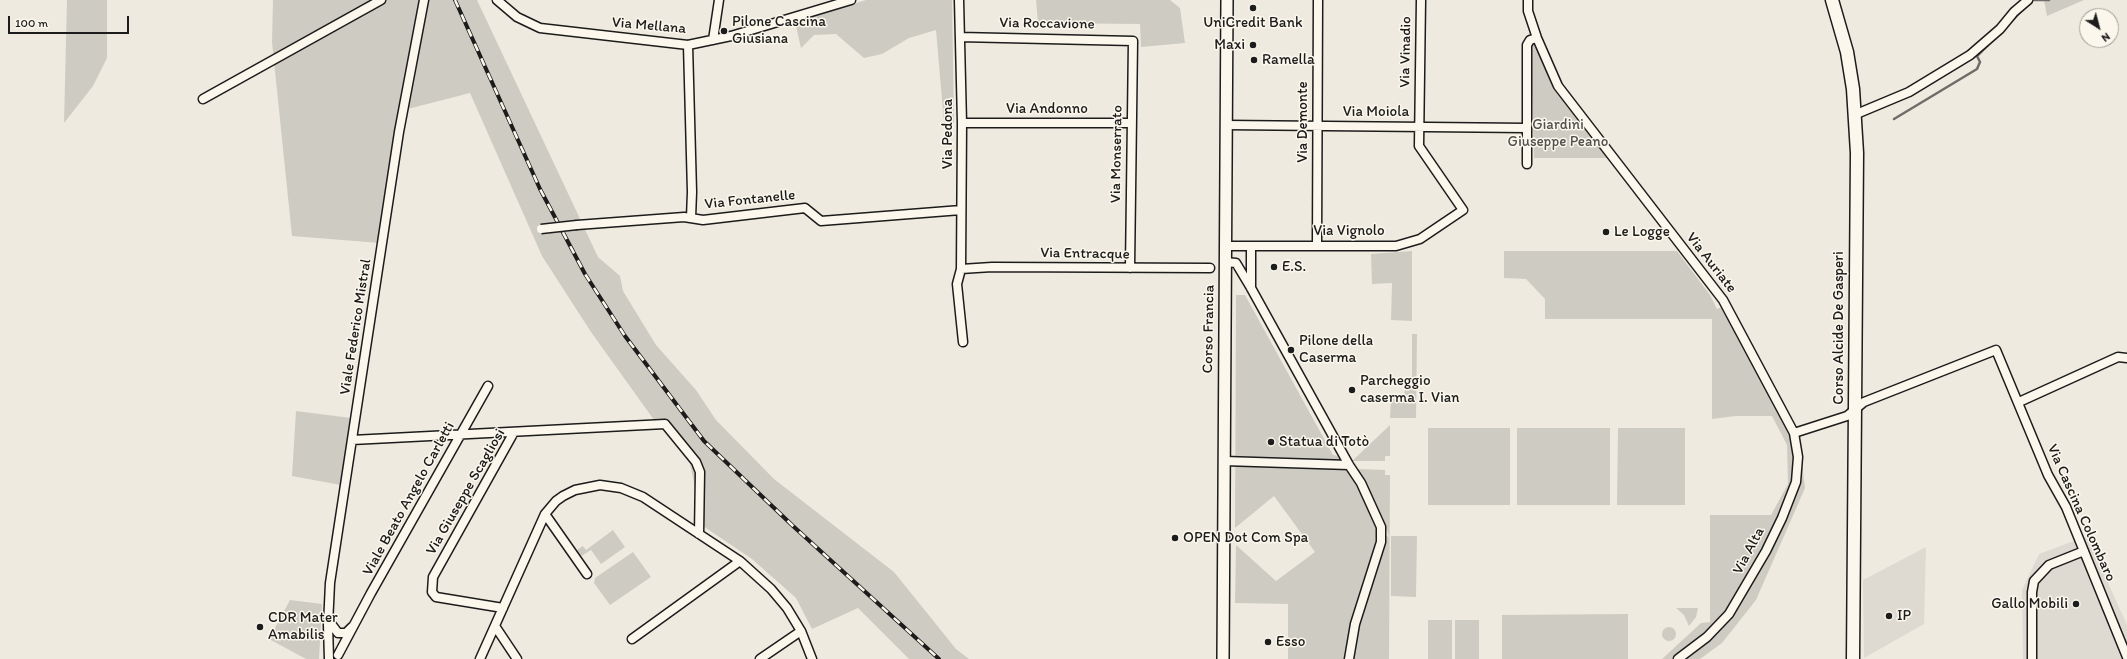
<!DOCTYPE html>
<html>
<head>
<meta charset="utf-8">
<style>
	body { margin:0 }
	#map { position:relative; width:2127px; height:659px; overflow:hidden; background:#eeeadf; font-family:Itim,sans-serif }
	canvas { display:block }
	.north { position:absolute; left:2079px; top:8px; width:40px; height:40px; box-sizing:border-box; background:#fbf7ec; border:1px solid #a29f99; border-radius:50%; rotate:144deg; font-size:11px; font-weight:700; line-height:16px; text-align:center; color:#1c1c1c }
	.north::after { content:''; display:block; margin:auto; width:14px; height:18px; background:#1c1c1c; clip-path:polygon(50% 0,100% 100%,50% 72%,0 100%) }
	.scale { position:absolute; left:8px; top:16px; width:121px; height:18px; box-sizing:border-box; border:2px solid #1c1c1c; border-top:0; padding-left:5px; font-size:12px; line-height:14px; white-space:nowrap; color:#1c1c1c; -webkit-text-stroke:3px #fbf7ec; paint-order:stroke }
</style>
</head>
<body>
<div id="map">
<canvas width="2127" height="659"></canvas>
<div class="north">N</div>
<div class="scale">100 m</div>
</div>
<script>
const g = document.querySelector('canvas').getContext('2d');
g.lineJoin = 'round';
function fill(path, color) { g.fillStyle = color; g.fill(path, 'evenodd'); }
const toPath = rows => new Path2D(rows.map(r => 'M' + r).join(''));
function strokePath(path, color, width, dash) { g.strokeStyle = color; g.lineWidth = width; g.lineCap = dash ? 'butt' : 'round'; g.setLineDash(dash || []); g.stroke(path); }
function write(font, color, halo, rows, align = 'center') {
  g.font = font + ' Itim,sans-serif'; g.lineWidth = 3; g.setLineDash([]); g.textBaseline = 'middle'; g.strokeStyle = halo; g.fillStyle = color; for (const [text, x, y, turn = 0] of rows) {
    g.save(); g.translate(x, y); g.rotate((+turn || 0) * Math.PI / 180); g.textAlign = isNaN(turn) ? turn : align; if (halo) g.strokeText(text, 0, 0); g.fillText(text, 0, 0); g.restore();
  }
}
const built = toPath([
	[2087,536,2127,625,2127,659,2023,659,2022,590,2039,554],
	[1926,547,1924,624,1864,658,1863,580]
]);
const green = toPath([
	[67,0,107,0,107,58,93,86,64,123],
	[273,0,477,0,598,257,620,276,623,291,656,345,696,390,716,420,774,479,894,572,956,649,969,659,909,659,858,608,812,629,796,598,752,559,703,526,689,459,654,420,591,332,542,256,470,93,400,111,380,243,292,236,272,42],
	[866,0,952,0,954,123,944,123,936,30,909,38,882,54,864,58,836,34,814,35,801,48,795,22],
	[1036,0,1170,0,1180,8,1185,43,1141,47,1140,24,1038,23],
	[2044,0,2084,0,2047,16],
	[1533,45,1537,46,1553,89,1609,158,1534,158,1531,58,1531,47],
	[1412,251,1412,321,1391,320,1392,283,1372,284,1371,254],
	[1504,251,1677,251,1710,295,1717,309,1728,304,1801,436,1799,441,1805,488,1756,600,1722,643,1700,659,1662,659,1701,623,1710,622,1710,515,1771,515,1788,484,1787,445,1772,416,1736,416,1712,419,1712,319,1545,319,1545,299,1526,279,1504,278],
	[1236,295,1245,295,1333,455,1338,456,1363,497,1378,532,1389,537,1383,518,1357,469,1385,470,1385,475,1390,475,1389,659,1288,659,1288,604,1235,603,1236,545,1276,581,1315,552,1274,496,1235,528],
	[1412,334,1417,334,1416,418,1390,418,1391,397,1404,397,1405,388,1412,388],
	[296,411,351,418,341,485,292,476],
	[1390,425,1390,456,1385,456,1385,461,1352,461],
	[1428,428,1510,428,1510,505,1428,505],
	[1517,428,1610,428,1610,505,1517,505],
	[1618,428,1685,428,1685,505,1617,505],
	[613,530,625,547,601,564,591,550,580,557,575,551,583,546,586,550],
	[1391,536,1417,536,1416,597,1391,596],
	[633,552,651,577,610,605,594,583,595,578],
	[290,600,322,604,319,659,306,659,269,639],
	[1676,608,1698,608,1696,617,1689,626,1684,615],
	[1628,614,1628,659,1502,659,1502,615],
	[1428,620,1452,620,1452,659,1428,659],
	[1455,620,1479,620,1479,659,1455,659],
	'1662 634a7 7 0 1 1 14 0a7 7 0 1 1-14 0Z'
]);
const stream = toPath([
	[2030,2,2032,0,2049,0],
	[2011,22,2025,7],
	[1894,119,1977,69,1980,62,1977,56,1996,37]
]);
const minor = toPath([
	[497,0,517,17,540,28,688,45,731,36,851,0],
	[959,0,962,123,961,269,957,284,963,342],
	[1528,0,1528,11,1537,38,1558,86,1723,300,1794,433,1798,457,1796,482,1782,518,1766,551,1729,614,1707,637,1678,659],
	[960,37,1133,41,1130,268],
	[713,40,719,0],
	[688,45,692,192,691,218],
	[203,99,381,0],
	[1854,115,1909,92,1970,55,2000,29,2014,12,2028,0],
	[962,123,1131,123],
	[1226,125,1527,128],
	[1527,164,1527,45,1530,40,1537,38],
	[577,225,684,217,703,220,805,208,821,221,961,210],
	[1317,245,1318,0],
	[1225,246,1396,246,1420,239,1463,210,1419,146,1421,0],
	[1251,246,1251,288],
	[1225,262,1236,263,1251,288,1349,465,1361,483,1381,527,1381,542,1355,624,1349,659],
	[961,269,992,267,1210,268],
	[2019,402,2118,357,2127,358],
	[1794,433,1847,416,1864,402,1996,350,2048,475,2066,507,2127,657],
	[352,440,665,424,696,462,700,472,699,534],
	[1224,461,1349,465],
	[545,514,587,574],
	[503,608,436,597,432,592,433,577,514,432],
	[329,621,338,633,346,633,352,627],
	[495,626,517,659],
	[632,639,740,561],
	[338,655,371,593,488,386],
	[329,659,328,625,330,583,399,132,424,0],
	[480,659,545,514,556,501,563,496,575,490,600,485,621,488,643,497,740,561,771,589,787,608,801,631,812,659],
	[760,659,801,631],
	[2032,659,2032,592,2034,581,2049,565,2084,551]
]);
const secondary = toPath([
	[1223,659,1227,0]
]);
const primary = toPath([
	[1832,0,1847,52,1853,89,1857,153,1853,659]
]);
const rail = toPath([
	[455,0,540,189,585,274,625,336,704,441,793,526,939,659]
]);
const minorBridge = toPath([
	[541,229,577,225]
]);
const markers = [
	[1253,8,4,"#1c1c1c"],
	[724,31,4,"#1c1c1c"],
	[1253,45,4,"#1c1c1c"],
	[1254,60,4,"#1c1c1c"],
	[1606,232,4,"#1c1c1c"],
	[1274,267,4,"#1c1c1c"],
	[1291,350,4,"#1c1c1c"],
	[1352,390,4,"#1c1c1c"],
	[1271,442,4,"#1c1c1c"],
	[1175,538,4,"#1c1c1c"],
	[2076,604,4,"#1c1c1c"],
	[1889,616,4,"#1c1c1c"],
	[260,627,4,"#1c1c1c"],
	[1268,642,4,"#1c1c1c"]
];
const poiNames = [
	["Pilone Cascina",732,22],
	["Giusiana",732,39],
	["UniCredit Bank",1253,23,"center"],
	["Maxi",1245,45,"right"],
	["Ramella",1262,60],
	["Le Logge",1614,232],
	["E.S.",1282,267],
	["Pilone della",1299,341],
	["Caserma",1299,358],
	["Parcheggio",1360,381],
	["caserma I. Vian",1360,398],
	["Statua di Totò",1279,442],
	["OPEN Dot Com Spa",1183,538],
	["Gallo Mobili",2068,604,"right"],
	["IP",1897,616],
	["CDR Mater",268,618],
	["Amabilis",268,635],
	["Esso",1276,642]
];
const streetNames = [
	["Via Roccavione",1047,24,1],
	["Via Mellana",649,26,5],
	["Via Vinadio",1406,52,-89],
	["Via Andonno",1047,109],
	["Via Moiola",1376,112],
	["Via Demonte",1303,122,-90],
	["Via Pedona",948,134,-90],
	["Via Monserrato",1117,154,-89],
	["Via Fontanelle",750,200,-6],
	["Via Vignolo",1349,231],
	["Via Entracque",1085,254,1],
	["Via Auriate",1711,263,52],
	["Viale Federico Mistral",356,327,-81],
	["Corso Alcide De Gasperi",1839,328,-90],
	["Corso Francia",1209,329,-89],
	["Via Giuseppe Scagliosi",466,492,-60],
	["Viale Beato Angelo Carletti",409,499,-61],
	["Via Cascina Colombaro",2081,513,66],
	["Via Alta",1749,551,-62]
];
const parkNames = [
	["Giardini",1558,125],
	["Giuseppe Peano",1558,142]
];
fill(built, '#dedad1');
fill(green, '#ceccc2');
strokePath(stream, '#6f6d69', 2.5);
strokePath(minor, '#1c1c1c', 11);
strokePath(secondary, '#1c1c1c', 14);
strokePath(primary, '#1c1c1c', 15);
strokePath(minor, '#fbf7ec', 8);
strokePath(secondary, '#fbf7ec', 11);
strokePath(primary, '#fbf7ec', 12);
strokePath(rail, '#1c1c1c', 4);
strokePath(rail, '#fbf7ec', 2.5, [8]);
strokePath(minorBridge, '#1c1c1c', 11, []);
strokePath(minorBridge, '#fbf7ec', 8);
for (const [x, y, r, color] of markers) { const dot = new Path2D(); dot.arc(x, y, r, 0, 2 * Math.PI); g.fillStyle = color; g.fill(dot); strokePath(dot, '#fbf7ec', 1.5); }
write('15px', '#1c1c1c', '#fbf7ec', poiNames, 'left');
write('15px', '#1c1c1c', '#fbf7ec', streetNames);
write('15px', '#51514e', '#fbf7ec', parkNames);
</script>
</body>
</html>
